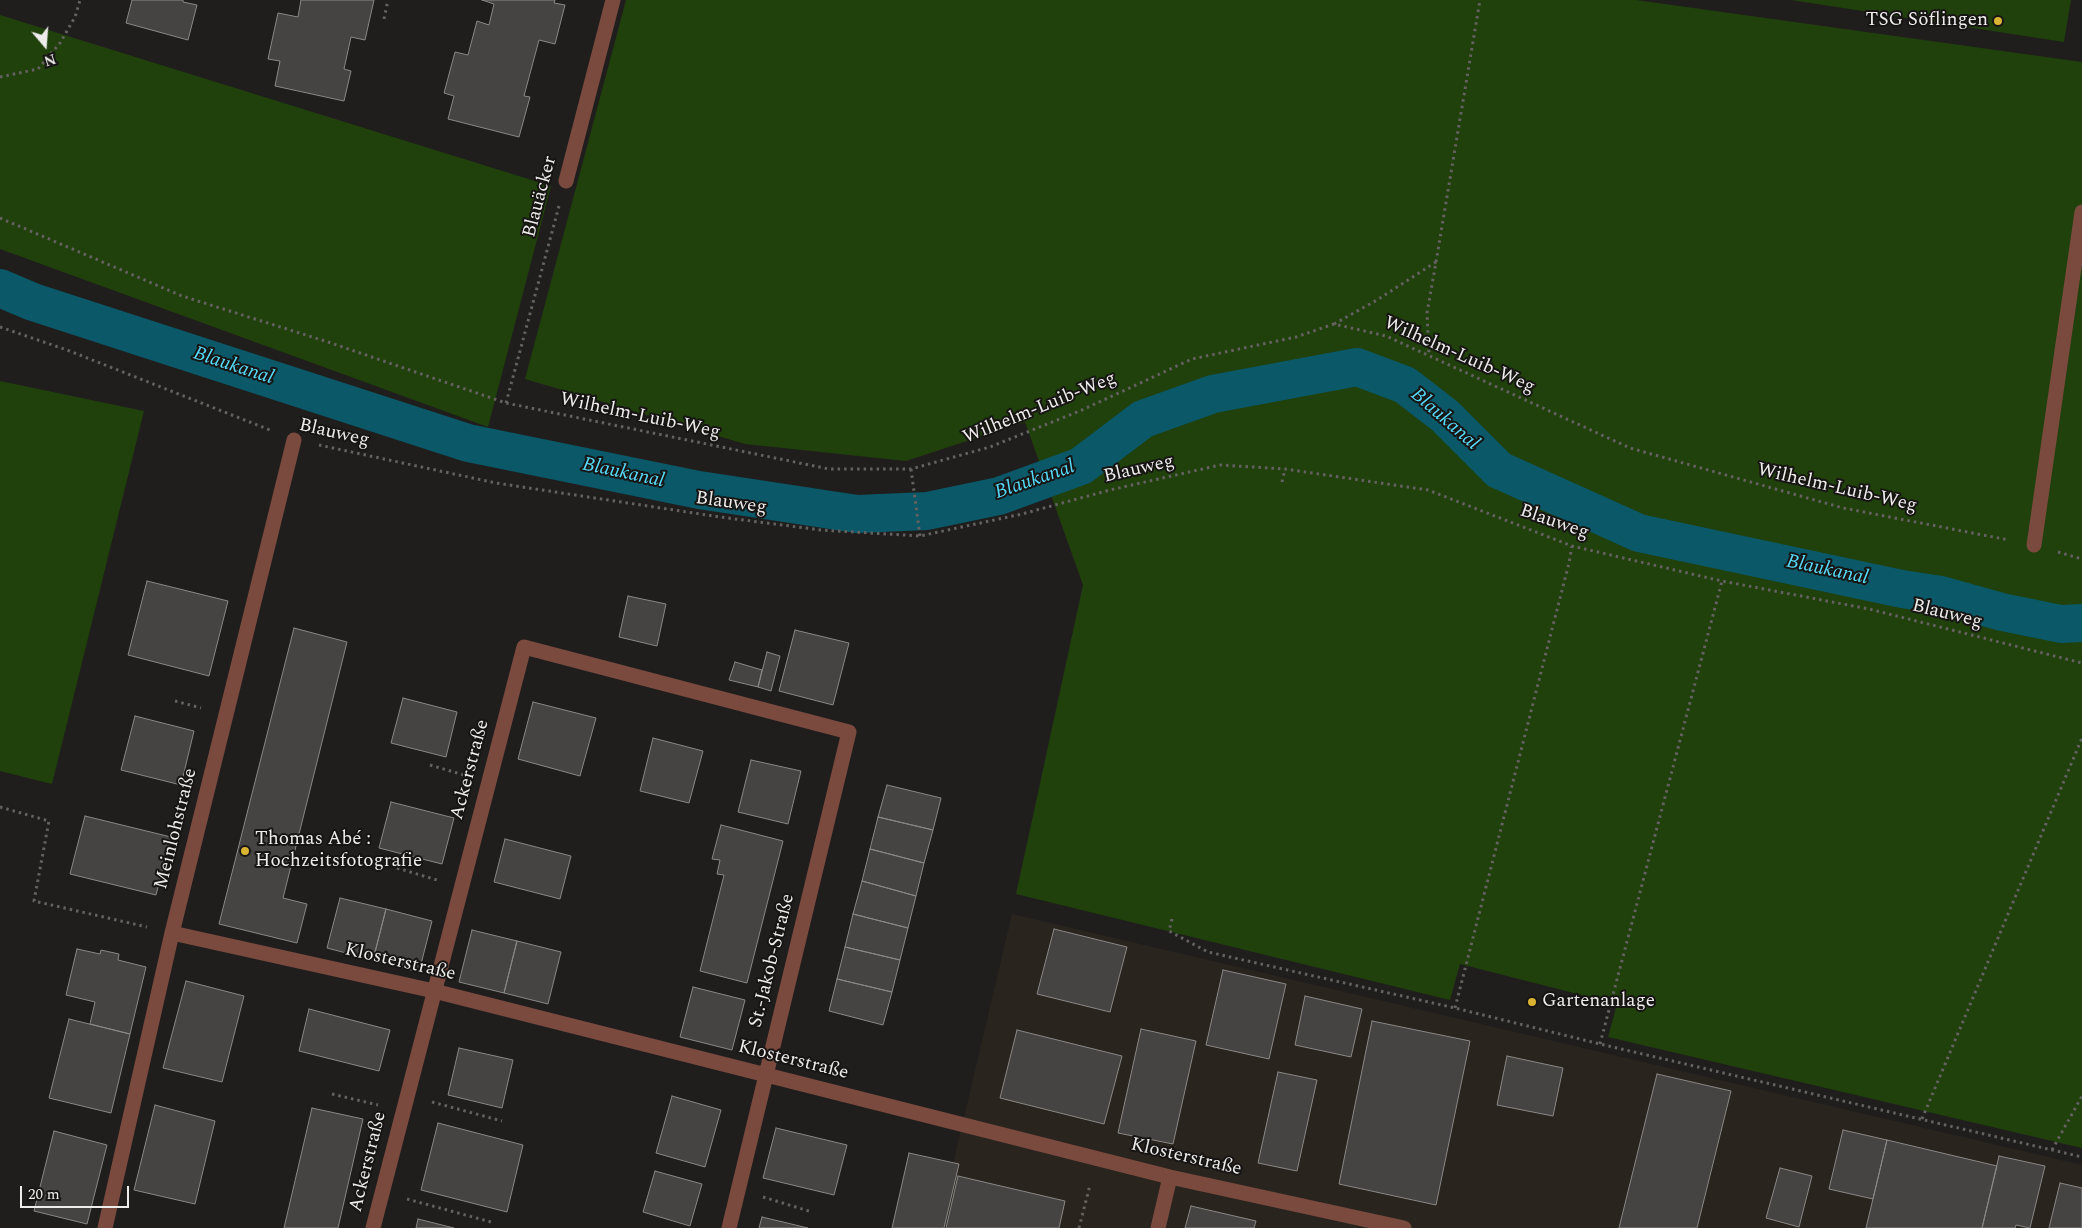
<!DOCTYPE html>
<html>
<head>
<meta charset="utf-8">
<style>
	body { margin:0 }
	#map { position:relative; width:2082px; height:1228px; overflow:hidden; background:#201e1d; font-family:Spectral,serif }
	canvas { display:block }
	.north { position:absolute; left:20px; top:20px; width:50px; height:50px; -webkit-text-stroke:4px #171514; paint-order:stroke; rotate:162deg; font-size:14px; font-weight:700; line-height:20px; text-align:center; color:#eeedec }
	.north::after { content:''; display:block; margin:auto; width:18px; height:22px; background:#eeedec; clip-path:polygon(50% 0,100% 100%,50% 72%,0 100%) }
	.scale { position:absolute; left:20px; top:1186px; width:109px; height:22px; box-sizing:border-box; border:2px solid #eeedec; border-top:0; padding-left:6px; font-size:15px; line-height:18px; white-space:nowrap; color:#eeedec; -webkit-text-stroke:4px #171514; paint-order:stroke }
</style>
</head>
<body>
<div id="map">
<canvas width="2082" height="1228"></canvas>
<div class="north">N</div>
<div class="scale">20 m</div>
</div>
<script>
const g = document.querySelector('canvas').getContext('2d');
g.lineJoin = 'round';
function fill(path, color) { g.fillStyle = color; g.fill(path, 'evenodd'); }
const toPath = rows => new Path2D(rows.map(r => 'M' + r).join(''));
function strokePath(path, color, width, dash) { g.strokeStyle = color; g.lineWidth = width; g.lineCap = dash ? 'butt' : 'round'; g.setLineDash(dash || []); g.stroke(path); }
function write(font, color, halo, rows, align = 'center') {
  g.font = font + ' Spectral,serif'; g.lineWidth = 4; g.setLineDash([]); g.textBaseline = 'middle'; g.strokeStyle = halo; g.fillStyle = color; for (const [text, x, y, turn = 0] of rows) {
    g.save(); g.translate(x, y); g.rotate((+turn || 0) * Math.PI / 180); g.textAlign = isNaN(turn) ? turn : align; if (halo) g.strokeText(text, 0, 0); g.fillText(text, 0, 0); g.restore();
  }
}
const built = toPath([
	[1012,914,2082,1165,2082,1228,938,1228]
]);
const green = toPath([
	[626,0,1636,0,2082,62,2082,1148,1608,1037,1617,1004,1460,964,1450,1000,1016,894,1083,585,1025,422,906,461,745,444,525,379],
	[1791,0,2071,0,2064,42],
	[0,15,551,186,488,427,0,249],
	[0,381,144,411,52,784,0,771]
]);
const canal = toPath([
	[0,288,33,302,468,443,699,490,857,514,927,511,999,496,1081,466,1143,419,1213,394,1357,367,1405,385,1445,416,1499,470,1639,533,1902,589,1941,595,2002,612,2061,624,2082,623]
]);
const building = toPath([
	[132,0,183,0,183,2,197,5,188,40,126,23,132,0],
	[301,0,374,0,365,40,351,37,344,69,351,71,344,101,275,86,280,61,268,59,278,13,298,17,301,0],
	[482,0,555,0,554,3,565,5,555,44,539,40,524,96,530,97,519,137,448,119,454,96,444,93,455,52,468,55,477,21,489,25,494,4,482,0],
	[147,581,228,601,209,676,128,655,147,581],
	[628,596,666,604,657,646,619,637,628,596],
	[294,628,347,642,283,898,307,904,297,943,219,924,294,628],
	[795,630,849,643,833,705,779,691,795,630],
	[767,652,780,656,771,691,758,687,767,652],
	[735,662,762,670,758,687,729,680,735,662],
	[403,698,457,712,446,757,391,743,403,698],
	[533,702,596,718,580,776,518,759,533,702],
	[135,716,194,731,181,785,121,770,135,716],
	[653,738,703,751,689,803,640,791,653,738],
	[751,760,801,771,788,824,738,812,751,760],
	[887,785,941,798,933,830,878,817,887,785],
	[391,802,454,818,442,864,379,848,391,802],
	[85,816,171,837,156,895,70,874,85,816],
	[878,817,933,830,924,863,870,849,878,817],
	[721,825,783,841,747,983,700,971,724,875,717,874,720,860,712,859,721,825],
	[505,839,571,856,560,899,494,882,505,839],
	[870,849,924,863,916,896,862,881,870,849],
	[862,881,916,896,908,928,853,914,862,881],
	[340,898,386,909,373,960,327,948,340,898],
	[386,909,432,921,419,972,373,960,386,909],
	[853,914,908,928,900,960,845,947,853,914],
	[1054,929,1127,947,1110,1012,1037,994,1054,929],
	[472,930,517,941,504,993,459,982,472,930],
	[517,941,561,952,548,1004,504,993,517,941],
	[845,947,900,960,892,992,837,979,845,947],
	[77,949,100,954,101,950,119,954,118,960,146,967,130,1034,90,1024,95,1002,66,995,77,949],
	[1223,970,1286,984,1269,1059,1206,1045,1223,970],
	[837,979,892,992,883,1025,829,1011,837,979],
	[186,981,244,996,222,1082,163,1068,186,981],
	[693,987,745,1000,732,1050,680,1037,693,987],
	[1305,996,1362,1009,1351,1057,1295,1045,1305,996],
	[309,1009,390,1030,379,1071,299,1051,309,1009],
	[69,1019,130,1034,111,1113,49,1098,69,1019],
	[1372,1021,1470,1041,1436,1205,1339,1184,1372,1021],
	[1141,1029,1196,1041,1173,1144,1118,1133,1141,1029],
	[1017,1030,1122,1056,1104,1124,1000,1098,1017,1030],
	[459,1048,513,1060,502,1108,448,1095,459,1048],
	[1507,1056,1563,1068,1553,1116,1497,1105,1507,1056],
	[1278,1072,1317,1080,1297,1171,1258,1163,1278,1072],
	[1657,1074,1731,1091,1697,1228,1619,1228,1657,1074],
	[672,1096,721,1110,705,1167,656,1153,672,1096],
	[155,1105,215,1121,195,1204,134,1190,155,1105],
	[312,1108,363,1119,338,1228,284,1228,312,1108],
	[438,1123,523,1145,507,1212,421,1190,438,1123],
	[776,1128,847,1145,834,1195,763,1178,776,1128],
	[1843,1130,1887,1140,1873,1199,1829,1189,1843,1130],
	[54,1131,107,1145,87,1224,34,1211,54,1131],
	[1887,1140,1997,1166,1982,1228,1866,1228,1887,1140],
	[909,1153,959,1164,944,1228,892,1228,909,1153],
	[1999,1156,2045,1166,2030,1228,2016,1225,2015,1228,1982,1228,1999,1156],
	[1780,1168,1812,1176,1799,1227,1766,1218,1780,1168],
	[655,1171,702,1184,690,1226,643,1212,655,1171],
	[958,1176,1065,1201,1059,1228,946,1228,958,1176],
	[2060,1183,2082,1188,2082,1228,2049,1228,2060,1183],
	[1191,1206,1256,1221,1254,1228,1185,1228,1191,1206],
	[762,1217,808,1228,759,1228,762,1217],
	[418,1219,454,1228,416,1228,418,1219]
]);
const path = toPath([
	[384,19,388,0],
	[0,77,38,69,60,43,75,17,80,0],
	[0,218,182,296,328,342,506,403,829,469,911,469,990,447,1082,410,1192,359,1296,337,1334,324,1386,336,1630,448,1843,508,2009,540],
	[1436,262,1480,0],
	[1334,324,1377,300,1436,262,1427,313,1429,355],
	[0,327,67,350,270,430],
	[506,403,559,206],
	[319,445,496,483,720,517,821,530,920,536,1022,514,1110,490,1220,465,1285,469,1428,490,1572,546,1722,581,1869,609,2082,663],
	[911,469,920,536],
	[1282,482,1285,469],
	[2058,552,2082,559],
	[175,701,201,708],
	[430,765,464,775],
	[0,807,49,821,34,901,147,927],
	[397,868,437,880],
	[1172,919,1169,931,1208,952,1455,1008,1600,1044,2082,1157],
	[1455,1008,1569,563,1572,546],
	[1600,1044,1722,581],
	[332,1094,378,1105],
	[432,1102,502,1121],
	[1922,1119,2082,738],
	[2052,1150,2082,1096],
	[763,1197,812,1212],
	[407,1199,491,1222],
	[1079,1228,1090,1185]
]);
const minor = toPath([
	[566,181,613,0],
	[2034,545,2082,212],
	[172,933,434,991,1170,1177,1404,1228],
	[105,1228,172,933,294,440],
	[373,1228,524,647,849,732,729,1228],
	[1158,1228,1170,1177]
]);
const markers = [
	[1998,21,5,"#dab333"],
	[245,851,5,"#dab333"],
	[1532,1002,5,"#dab333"]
];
const poiNames = [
	["TSG Söflingen",1988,21,"right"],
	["Thomas Abé :",255,840],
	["Hochzeitsfotografie",255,862],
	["Gartenanlage",1542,1002]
];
const streetNames = [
	["Blauäcker",541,197,-75],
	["Wilhelm-Luib-Weg",1459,356,24],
	["Wilhelm-Luib-Weg",1040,409,-22],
	["Wilhelm-Luib-Weg",640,417,12],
	["Blauweg",334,434,13],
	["Blauweg",1139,470,-13],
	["Wilhelm-Luib-Weg",1837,489,13],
	["Blauweg",731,504,8],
	["Blauweg",1554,523,19],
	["Blauweg",1947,615,14],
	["Ackerstraße",471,770,-75],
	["Meinlohstraße",177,829,-76],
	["St.-Jakob-Straße",773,961,-76],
	["Klosterstraße",400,963,13],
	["Klosterstraße",793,1061,14],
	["Klosterstraße",1186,1158,13],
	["Ackerstraße",369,1162,-76]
];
const waterNames = [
	["Blaukanal",233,367,18],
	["Blaukanal",1444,420,41],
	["Blaukanal",623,474,12],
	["Blaukanal",1035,481,-19],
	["Blaukanal",1827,571,12]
];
fill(built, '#2a241e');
fill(green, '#20400c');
strokePath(canal, '#0a5868', 38);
fill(building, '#464442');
strokePath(building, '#8a8886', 1);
strokePath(path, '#646261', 3, [2.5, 4]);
strokePath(minor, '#7a4a3f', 15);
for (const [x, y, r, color] of markers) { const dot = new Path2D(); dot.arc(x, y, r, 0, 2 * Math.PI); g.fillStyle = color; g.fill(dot); strokePath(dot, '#171514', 2); }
write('19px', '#eeedec', '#171514', poiNames, 'left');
write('19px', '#eeedec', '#171514', streetNames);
write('italic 20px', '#56d9f7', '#171514', waterNames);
</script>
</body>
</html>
